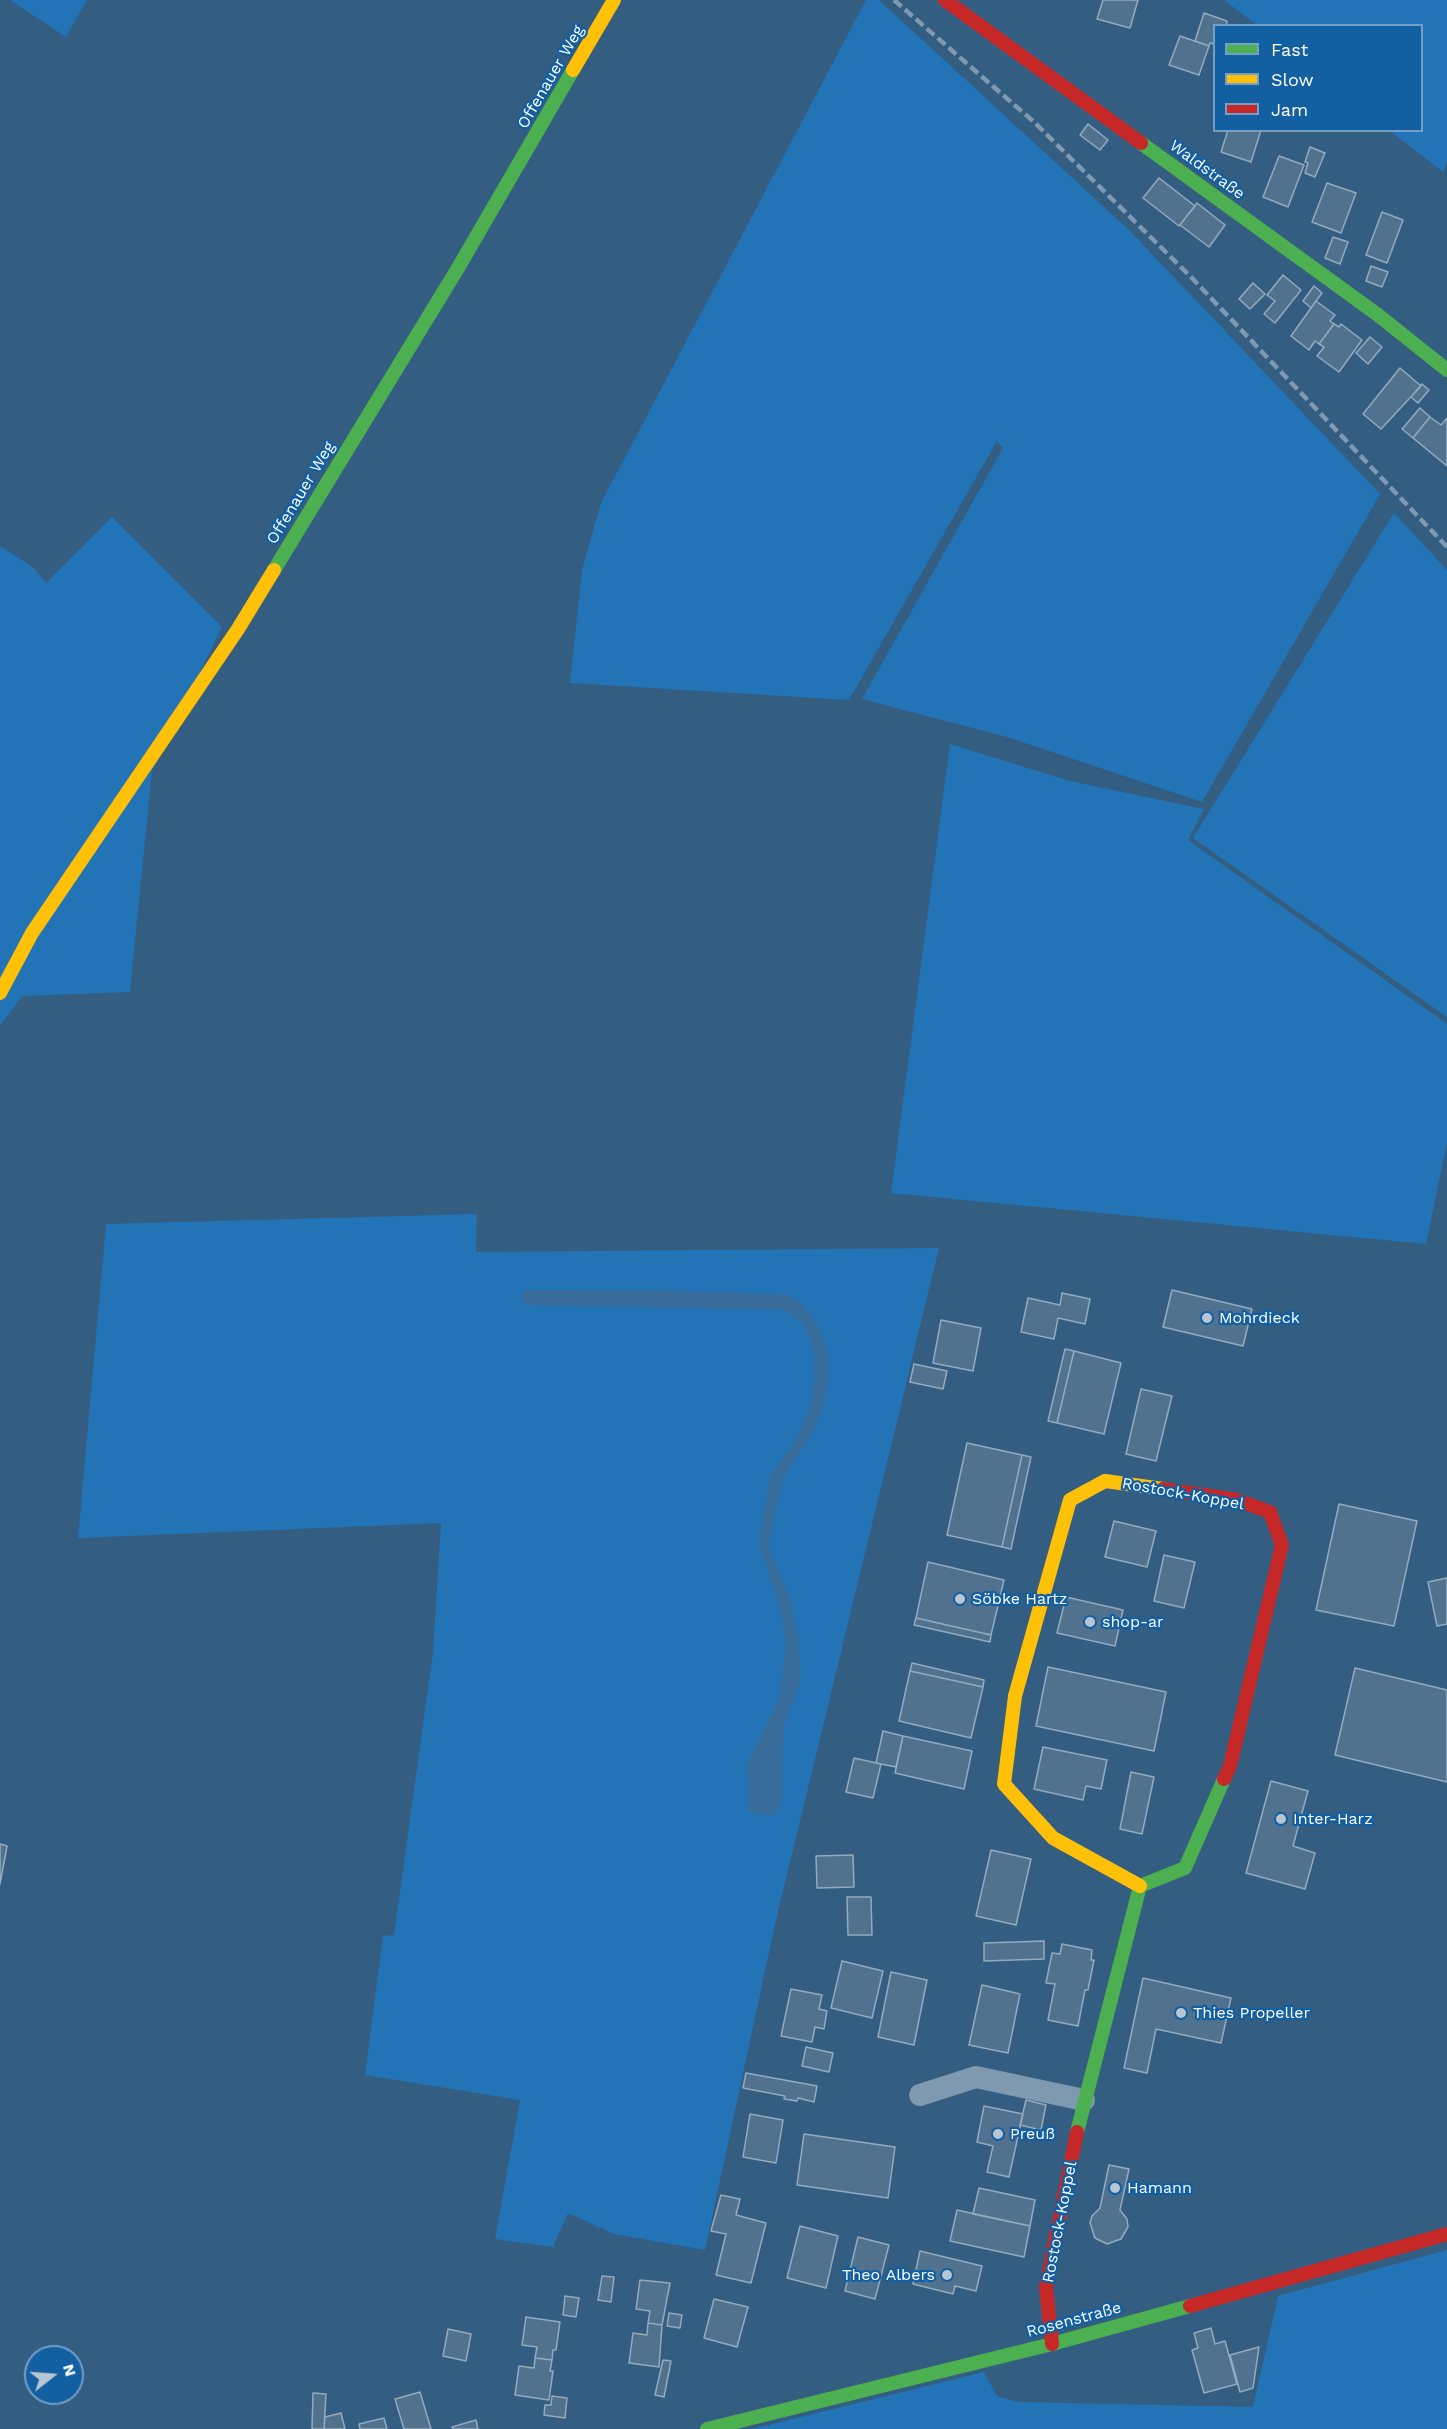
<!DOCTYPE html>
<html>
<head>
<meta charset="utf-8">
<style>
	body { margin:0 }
	#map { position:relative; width:1447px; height:2429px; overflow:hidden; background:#335d81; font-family:"Work Sans",sans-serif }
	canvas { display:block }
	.legend { position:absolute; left:1213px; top:24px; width:210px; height:108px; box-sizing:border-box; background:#125fa2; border:2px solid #719fc7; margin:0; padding:8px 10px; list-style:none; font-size:18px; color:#fff }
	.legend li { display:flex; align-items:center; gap:12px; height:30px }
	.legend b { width:30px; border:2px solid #719fc7 }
	.north { position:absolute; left:24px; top:2345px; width:60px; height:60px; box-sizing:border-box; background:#125fa2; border:2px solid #719fc7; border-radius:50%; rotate:73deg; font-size:16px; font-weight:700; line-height:24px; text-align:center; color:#fff }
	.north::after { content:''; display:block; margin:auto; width:21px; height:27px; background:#b8c6d3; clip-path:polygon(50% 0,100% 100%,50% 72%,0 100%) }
</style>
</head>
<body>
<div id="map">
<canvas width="1447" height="2429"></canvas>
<ul class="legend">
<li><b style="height:8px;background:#4caf50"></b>Fast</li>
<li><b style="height:8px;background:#ffc107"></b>Slow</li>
<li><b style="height:8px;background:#c62828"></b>Jam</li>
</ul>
<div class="north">N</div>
</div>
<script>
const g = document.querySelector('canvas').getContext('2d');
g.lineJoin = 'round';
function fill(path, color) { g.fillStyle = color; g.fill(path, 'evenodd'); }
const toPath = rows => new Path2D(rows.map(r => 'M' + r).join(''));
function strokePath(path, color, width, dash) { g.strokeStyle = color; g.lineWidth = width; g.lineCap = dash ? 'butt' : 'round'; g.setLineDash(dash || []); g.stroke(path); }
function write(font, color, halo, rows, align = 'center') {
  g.font = font + ' "Work Sans",sans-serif'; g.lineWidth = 4.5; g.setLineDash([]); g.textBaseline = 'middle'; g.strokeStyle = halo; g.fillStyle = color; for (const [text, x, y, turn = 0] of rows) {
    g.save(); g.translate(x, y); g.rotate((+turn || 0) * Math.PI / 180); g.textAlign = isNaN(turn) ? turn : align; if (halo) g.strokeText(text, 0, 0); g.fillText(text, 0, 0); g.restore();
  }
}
const green = toPath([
	[10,0,87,0,66,37],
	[866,0,879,0,1129,230,1380,494,1202,802,1007,737,862,699,1003,448,997,441,849,700,570,683,582,570,601,503],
	[1224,0,1447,0,1447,161,1443,172,1390,131,1422,130,1422,26,1257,25],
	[1394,513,1447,570,1447,1017,1193,838],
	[112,517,222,627,152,771,130,992,22,996,0,1026,0,546,33,567,46,583],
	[950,744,1070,781,1204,809,1188,840,1447,1024,1447,1143,1426,1244,891,1193],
	[477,1214,476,1252,939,1248,776,1920,705,2250,614,2234,568,2213,553,2247,495,2239,520,2100,365,2075,383,1936,394,1935,433,1652,441,1523,78,1538,106,1224],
	[1447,2250,1447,2429,752,2429,984,2372,997,2396,1018,2402,1253,2407,1278,2296]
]);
const water = toPath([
	[523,1290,656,1290,788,1295,804,1305,821,1332,827,1352,829,1377,822,1411,811,1435,782,1480,769,1542,770,1553,790,1597,799,1642,801,1681,784,1725,781,1805,772,1816,749,1812,747,1764,779,1699,786,1642,778,1601,761,1551,760,1534,770,1475,794,1443,810,1409,814,1380,814,1351,804,1325,785,1310,527,1305,521,1298]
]);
const building = toPath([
	[1103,0,1138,0,1130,28,1097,19,1103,0],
	[1204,13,1227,21,1226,26,1214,26,1214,44,1210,43,1209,46,1195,41,1204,13],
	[1180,36,1209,46,1199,75,1169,65,1180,36],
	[1088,124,1108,140,1100,150,1080,135,1088,124],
	[1228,130,1261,130,1251,162,1221,152,1228,130],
	[1310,147,1325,153,1315,177,1305,173,1308,163,1305,162,1310,147],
	[1279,156,1304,165,1288,207,1263,197,1279,156],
	[1159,178,1195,206,1179,226,1143,198,1159,178],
	[1327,183,1356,193,1341,233,1312,222,1327,183],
	[1197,203,1225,225,1209,247,1180,225,1197,203],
	[1382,212,1403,220,1387,263,1366,255,1382,212],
	[1333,237,1348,242,1340,264,1325,258,1333,237],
	[1371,266,1388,272,1382,287,1366,281,1371,266],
	[1283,275,1301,290,1275,323,1264,314,1275,301,1267,295,1283,275],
	[1253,283,1265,294,1250,309,1239,299,1253,283],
	[1314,286,1322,293,1311,308,1303,301,1314,286],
	[1316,301,1335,315,1330,321,1334,324,1319,344,1315,341,1309,350,1291,336,1316,301],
	[1334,324,1339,327,1341,324,1362,340,1339,372,1317,356,1324,347,1319,344,1334,324],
	[1370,337,1382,347,1368,364,1356,353,1370,337],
	[1400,368,1421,386,1381,429,1363,414,1400,368],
	[1422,384,1429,390,1418,403,1411,397,1422,384],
	[1420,408,1430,417,1413,438,1402,429,1420,408],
	[1430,417,1441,425,1447,418,1447,466,1413,438,1430,417],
	[1172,1290,1252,1309,1243,1346,1163,1327,1172,1290],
	[1062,1293,1090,1299,1085,1324,1058,1318,1054,1339,1021,1332,1028,1298,1060,1305,1062,1293],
	[941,1320,981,1328,973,1371,933,1363,941,1320],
	[1065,1349,1074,1351,1057,1423,1048,1421,1065,1349],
	[1074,1351,1121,1363,1104,1434,1057,1423,1074,1351],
	[914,1364,947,1371,943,1389,910,1382,914,1364],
	[1141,1389,1172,1396,1156,1461,1126,1454,1141,1389],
	[967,1443,1022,1455,1002,1547,947,1535,967,1443],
	[1022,1455,1031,1457,1011,1549,1002,1547,1022,1455],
	[1339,1504,1417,1521,1394,1626,1316,1610,1339,1504],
	[1114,1521,1156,1531,1147,1567,1105,1557,1114,1521],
	[1164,1555,1195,1562,1184,1608,1154,1601,1164,1555],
	[928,1562,1004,1580,991,1635,916,1618,928,1562],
	[1447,1578,1447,1624,1437,1626,1428,1582,1447,1578],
	[1066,1597,1123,1610,1115,1646,1057,1633,1066,1597],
	[916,1618,991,1635,990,1642,914,1625,916,1618],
	[912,1663,984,1680,983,1687,910,1671,912,1663],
	[1048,1667,1166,1692,1154,1751,1036,1726,1048,1667],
	[1355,1668,1447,1690,1447,1782,1335,1755,1355,1668],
	[910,1671,983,1687,971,1738,899,1721,910,1671],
	[883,1731,903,1736,896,1767,876,1763,883,1731],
	[903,1736,972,1751,964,1789,895,1773,903,1736],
	[1043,1747,1107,1760,1101,1789,1086,1786,1083,1800,1034,1789,1043,1747],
	[854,1758,881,1764,873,1798,846,1792,854,1758],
	[1131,1772,1154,1777,1142,1834,1120,1829,1131,1772],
	[1271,1781,1308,1791,1293,1846,1315,1853,1305,1889,1246,1873,1271,1781],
	[0,1844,7,1846,0,1884,0,1844],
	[991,1850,1031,1859,1016,1925,976,1916,991,1850],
	[853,1855,854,1887,817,1888,816,1856,853,1855],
	[847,1897,871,1897,872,1935,848,1935,847,1897],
	[1044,1941,1044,1959,984,1961,984,1943,1044,1941],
	[1062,1944,1092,1950,1091,1960,1094,1960,1088,1990,1085,1990,1078,2026,1048,2020,1055,1984,1046,1983,1052,1953,1060,1954,1062,1944],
	[842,1961,883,1971,872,2018,831,2008,842,1961],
	[891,1972,927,1980,914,2045,878,2037,891,1972],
	[1143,1978,1231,1998,1221,2043,1156,2029,1147,2073,1124,2068,1143,1978],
	[982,1985,1020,1994,1008,2053,969,2045,982,1985],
	[791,1989,822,1995,819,2009,827,2011,824,2029,815,2027,812,2042,781,2036,791,1989],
	[806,2047,833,2053,829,2072,802,2066,806,2047],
	[746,2073,817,2086,814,2102,798,2098,797,2101,784,2099,785,2096,743,2088,746,2073],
	[1026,2100,1046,2105,1041,2130,1020,2125,1026,2100],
	[984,2106,1023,2114,1009,2177,987,2172,993,2146,977,2142,984,2106],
	[750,2114,783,2120,776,2163,743,2157,750,2114],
	[804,2134,895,2147,888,2198,797,2185,804,2134],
	[1109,2165,1129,2169,1120,2210,1127,2219,1128,2227,1121,2239,1107,2244,1095,2238,1090,2223,1092,2216,1100,2208,1109,2165],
	[979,2188,1035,2200,1030,2226,973,2214,979,2188],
	[721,2195,740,2199,736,2215,766,2223,751,2283,716,2275,726,2234,711,2231,721,2195],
	[957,2210,1030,2226,1024,2257,950,2241,957,2210],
	[800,2226,838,2236,826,2288,787,2278,800,2226],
	[858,2237,889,2245,875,2299,845,2291,858,2237],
	[920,2251,982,2266,976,2291,955,2286,953,2294,913,2284,920,2251],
	[602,2276,614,2277,611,2302,598,2300,602,2276],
	[640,2280,670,2283,662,2325,648,2323,650,2311,636,2309,640,2280],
	[565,2296,579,2298,576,2317,563,2315,565,2296],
	[714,2299,748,2307,737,2347,704,2338,714,2299],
	[669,2313,682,2315,680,2328,667,2326,669,2313],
	[526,2317,560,2322,556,2350,553,2350,552,2360,535,2358,537,2347,522,2345,526,2317],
	[648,2323,662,2325,659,2367,629,2363,633,2333,647,2335,648,2323],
	[1211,2328,1215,2344,1225,2341,1237,2384,1204,2393,1192,2350,1198,2348,1194,2333,1211,2328],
	[448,2329,471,2334,466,2361,443,2356,448,2329],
	[1259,2347,1253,2388,1240,2392,1230,2355,1259,2347],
	[535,2358,552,2360,550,2371,553,2371,549,2400,515,2395,519,2366,534,2368,535,2358],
	[663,2360,671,2361,664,2397,655,2395,663,2360],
	[420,2392,431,2429,404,2429,395,2399,420,2392],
	[313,2393,326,2394,324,2429,312,2429,313,2393],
	[552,2396,567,2398,565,2418,544,2415,545,2405,551,2405,552,2396],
	[341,2413,345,2429,324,2429,325,2417,341,2413],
	[384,2418,387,2429,360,2429,359,2424,384,2418],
	[476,2420,478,2429,453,2429,452,2427,476,2420]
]);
const street = toPath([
	[920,2095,976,2077,1084,2100]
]);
const fast = toPath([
	[1141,143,1378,315,1447,370],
	[274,570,458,268,573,70],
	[1077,2132,1140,1886,1185,1868,1224,1779],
	[707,2429,1052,2344,1190,2306]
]);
const slow = toPath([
	[573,70,614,0],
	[0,993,32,933,238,629,274,570],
	[1140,1886,1053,1838,1004,1784,1015,1696,1070,1500,1105,1481,1163,1489]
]);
const jam = toPath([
	[945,0,1141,143],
	[1163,1489,1237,1500,1270,1512,1282,1545,1230,1766,1224,1779],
	[1190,2306,1447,2234],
	[1052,2344,1046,2287,1077,2132]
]);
const rail = toPath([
	[894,0,1034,122,1190,276,1447,547]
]);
const markers = [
	[1207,1318,6,"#b8c6d3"],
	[960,1599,6,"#b8c6d3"],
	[1090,1622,6,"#b8c6d3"],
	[1281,1819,6,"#b8c6d3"],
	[1181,2013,6,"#b8c6d3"],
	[998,2134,6,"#b8c6d3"],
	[1115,2188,6,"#b8c6d3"],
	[947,2275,6,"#b8c6d3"]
];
const streetNames = [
	["Offenauer Weg",551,77,-60],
	["Waldstraße",1207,170,36],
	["Offenauer Weg",301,493,-59],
	["Rostock-Koppel",1183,1494,10],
	["Rostock-Koppel",1060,2222,-79],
	["Rosenstraße",1074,2320,-15]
];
const poiNames = [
	["Mohrdieck",1219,1318],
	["Söbke Hartz",972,1599],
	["shop-ar",1102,1622],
	["Inter-Harz",1293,1819],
	["Thies Propeller",1193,2013],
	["Preuß",1010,2134],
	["Hamann",1127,2188],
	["Theo Albers",935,2275,"right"]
];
fill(green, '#2374b7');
fill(water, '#386d9b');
fill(building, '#51728f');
strokePath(building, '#93abbf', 1.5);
strokePath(street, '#7f99b1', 22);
strokePath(fast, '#4caf50', 14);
strokePath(slow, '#ffc107', 14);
strokePath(jam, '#c62828', 14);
strokePath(rail, '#7e99b0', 4.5, [10, 4.5]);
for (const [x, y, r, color] of markers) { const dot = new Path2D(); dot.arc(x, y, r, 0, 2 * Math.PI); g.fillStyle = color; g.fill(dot); strokePath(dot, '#125fa2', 2); }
write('16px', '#fff', '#125fa2', streetNames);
write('16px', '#fff', '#125fa2', poiNames, 'left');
</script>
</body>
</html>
